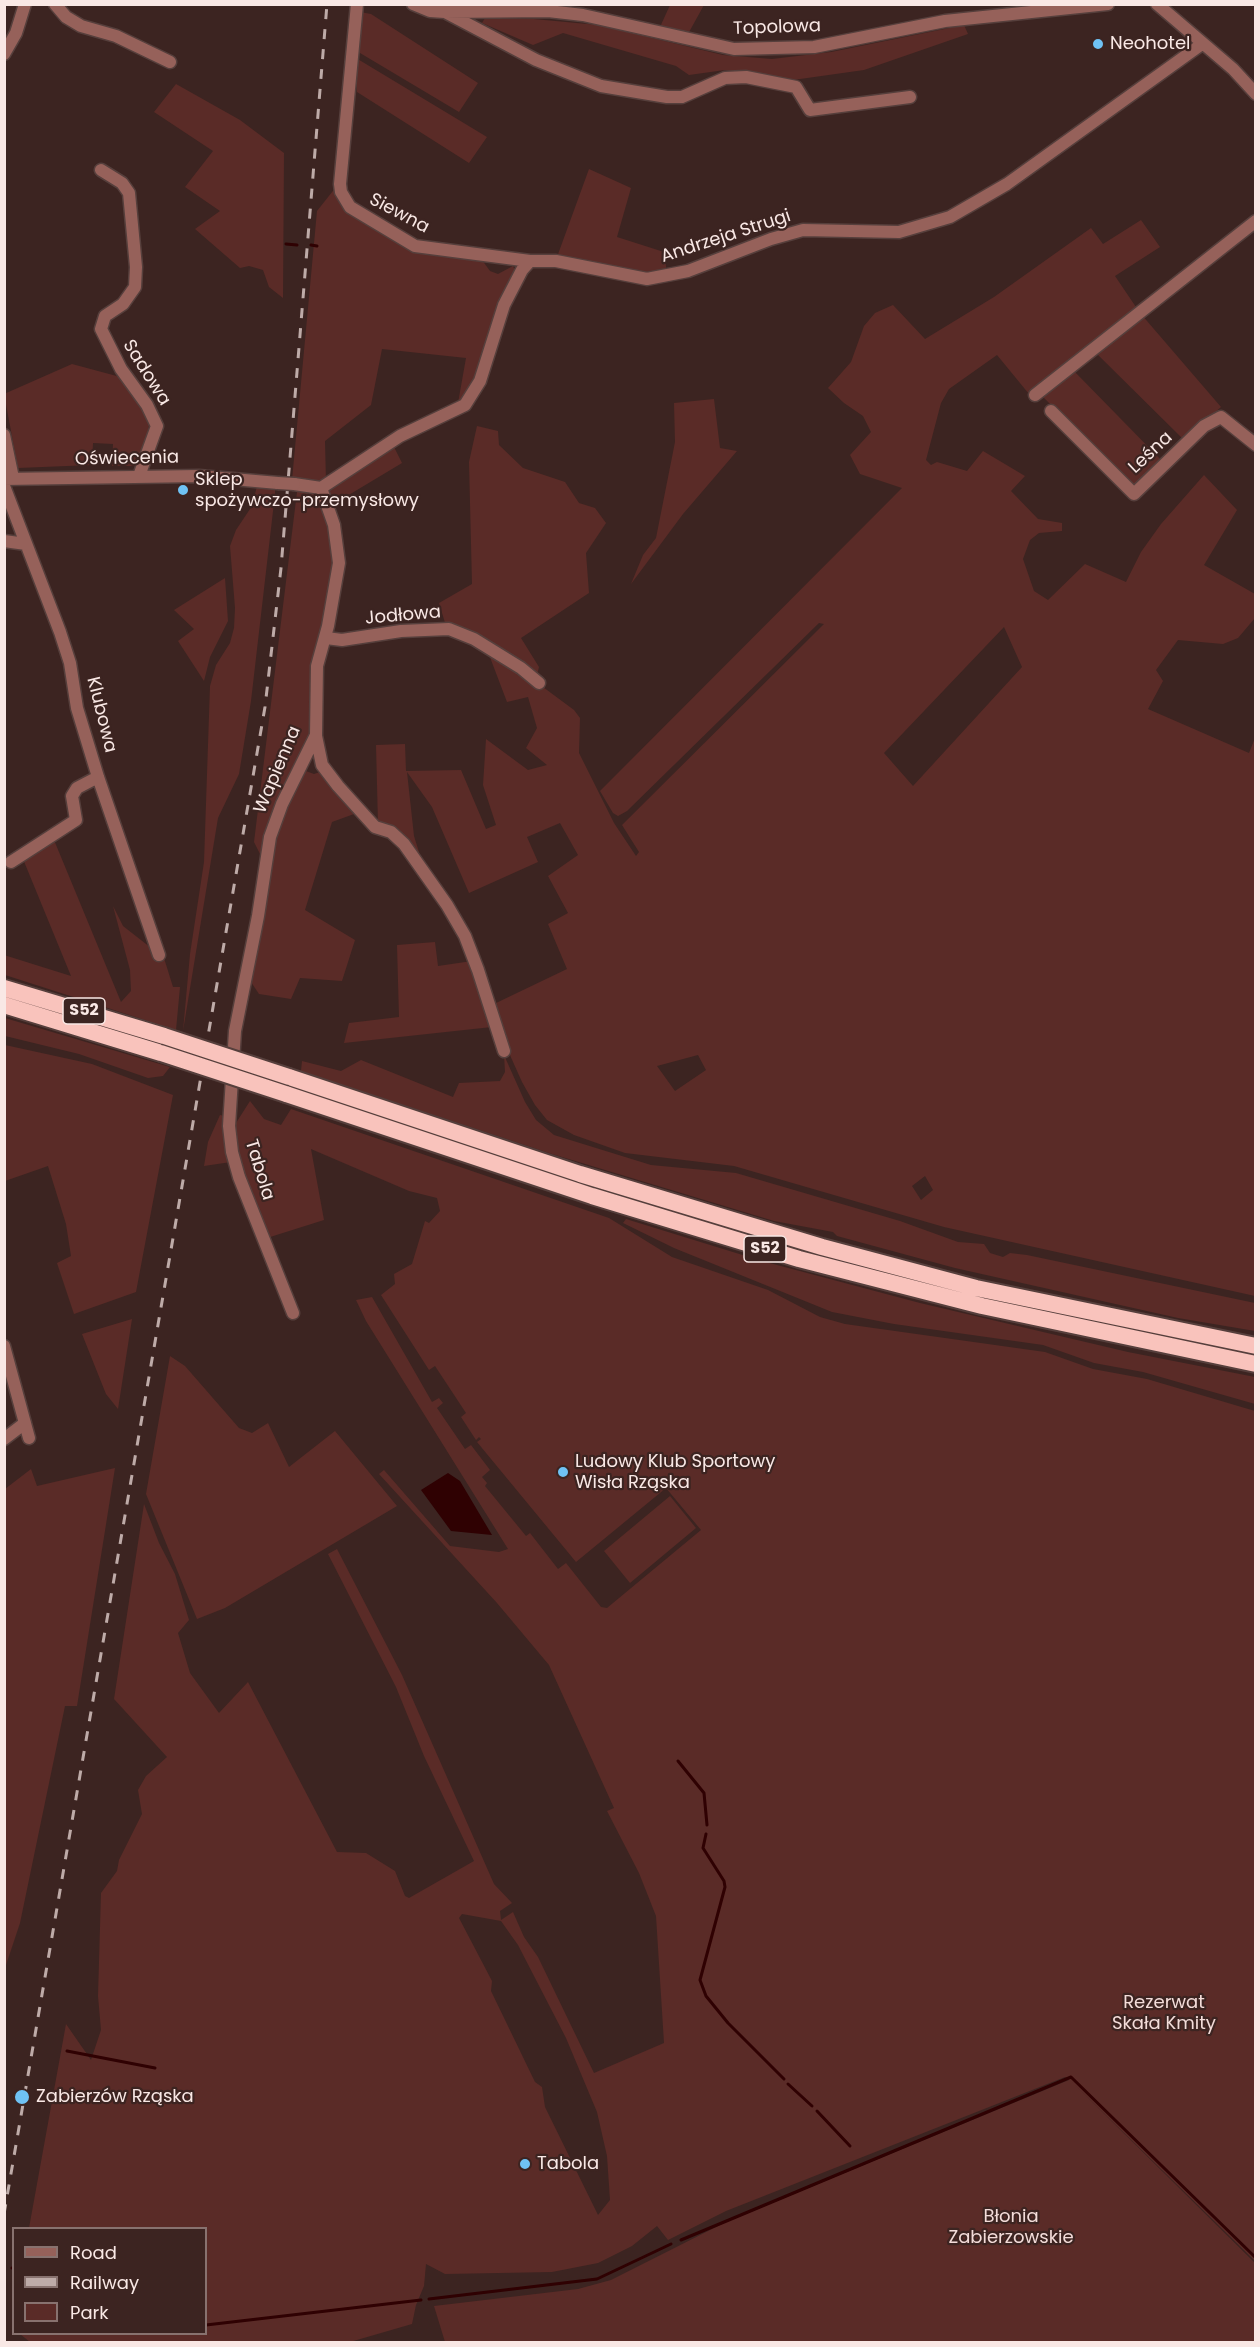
<!DOCTYPE html>
<html>
<head>
<meta charset="utf-8">
<style>
	body { margin:0 }
	#map { position:relative; width:1260px; height:2347px; overflow:hidden; background:#3c2421; font-family:Poppins,sans-serif }
	canvas { display:block }
	.frame { position:absolute; inset:0; border:6px solid #f9e8e5; pointer-events:none }
	.legend { position:absolute; left:12px; top:2227px; width:195px; height:108px; box-sizing:border-box; background:#3c2421; border:2px solid #88726f; margin:0; padding:8px 10px; list-style:none; font-size:18px; color:#f9e8e5 }
	.legend li { display:flex; align-items:center; gap:12px; height:30px }
	.legend b { width:30px; border:2px solid #88726f }
</style>
</head>
<body>
<div id="map">
<canvas width="1260" height="2347"></canvas>
<div class="frame"></div>
<ul class="legend">
<li><b style="height:8px;background:#96615a"></b>Road</li>
<li><b style="height:8px;background:#beaba8"></b>Railway</li>
<li><b style="height:16px;background:#5a2b27"></b>Park</li>
</ul>
</div>
<script>
const g = document.querySelector('canvas').getContext('2d');
g.lineJoin = 'round';
function fill(path, color) { g.fillStyle = color; g.fill(path, 'evenodd'); }
const toPath = rows => new Path2D(rows.map(r => 'M' + r).join(''));
function strokePath(path, color, width, dash) { g.strokeStyle = color; g.lineWidth = width; g.lineCap = dash ? 'butt' : 'round'; g.setLineDash(dash || []); g.stroke(path); }
function write(font, color, halo, rows, align = 'center') {
  g.font = font + ' Poppins,sans-serif'; g.lineWidth = 4.5; g.setLineDash([]); g.textBaseline = 'middle'; g.strokeStyle = halo; g.fillStyle = color; for (const [text, x, y, turn = 0] of rows) {
    g.save(); g.translate(x, y); g.rotate((+turn || 0) * Math.PI / 180); g.textAlign = isNaN(turn) ? turn : align; if (halo) g.strokeText(text, 0, 0); g.fillText(text, 0, 0); g.restore();
  }
}
const green = toPath([
	[670,5,704,5,688,34,660,27],
	[360,12,371,14,478,83,459,112,360,53,356,47],
	[485,18,534,19,598,25,723,55,772,59,831,52,964,25,968,34,864,70,793,80,725,70,689,75,676,66,563,33,533,45,482,23],
	[356,58,487,137,469,163,357,92],
	[176,84,240,120,284,153,283,298,269,287,263,270,249,266,240,268,195,229,220,211,185,187,213,151,154,112],
	[589,169,631,188,617,237,664,252,667,273,644,274,557,257],
	[336,187,338,196,404,244,482,260,490,271,498,274,513,266,516,273,474,382,458,403,466,358,382,349,371,405,325,441,326,481,292,480,317,211],
	[1141,220,1160,247,1115,276,1138,310,1029,394,997,355,949,389,941,403,926,460,931,465,937,462,967,471,983,451,1025,476,1011,491,1038,519,1062,523,1062,531,1039,533,1030,540,1023,559,1034,591,1048,600,1085,564,1126,582,1141,552,1161,524,1204,475,1237,510,1204,565,1255,594,1255,618,1238,638,1223,644,1178,640,1156,670,1163,681,1148,709,1249,753,1255,738,1255,1296,944,1227,734,1166,625,1153,574,1135,547,1120,535,1105,522,1082,505,1044,494,1004,567,969,548,924,568,913,548,876,578,855,560,823,527,837,538,862,469,893,432,807,407,772,414,836,423,865,378,824,376,745,405,744,406,771,461,770,486,829,496,825,483,785,486,739,528,770,547,765,526,748,537,728,528,697,507,702,488,652,520,670,574,710,580,718,579,753,614,823,636,856,639,852,622,825,824,624,819,623,627,811,618,816,613,813,600,791,902,488,860,474,850,455,871,432,863,416,844,403,828,388,851,362,864,326,875,313,893,305,925,339,994,297,1091,228,1103,244],
	[1004,627,1022,667,913,786,884,753],
	[698,1055,706,1070,675,1091,657,1066],
	[925,1176,933,1190,921,1200,912,1186],
	[1141,314,1221,407,1184,440,1096,353],
	[72,364,124,378,147,412,150,422,139,466,112,466,113,444,93,443,92,465,18,468,4,394],
	[1074,371,1163,462,1141,484,1133,486,1043,397],
	[714,399,720,448,737,451,683,514,631,584,643,555,656,538,675,442,674,403],
	[477,426,498,431,499,445,523,468,565,482,579,503,595,508,606,523,586,553,589,593,521,638,539,667,537,675,446,626,439,603,472,584,469,462],
	[393,445,402,463,332,505,326,492,329,487],
	[257,486,275,488,275,494,251,701,239,774,218,818,183,1031,190,954,204,862,210,686,216,665,230,643,234,628,235,608,230,546,236,530,252,506],
	[308,490,318,494,330,523,334,567,313,728,262,858,254,842,297,492],
	[225,578,228,621,210,657,204,681,178,641,194,629,174,610],
	[303,770,314,774,323,771,354,814,332,822,305,910,355,940,342,981,300,978,291,999,259,994,247,976,267,871,283,808],
	[54,840,121,1002,131,991,130,970,113,906,123,926,164,958,173,987,180,987,176,1030,5,975,4,955,71,976,23,859],
	[435,942,438,966,472,961,492,1027,344,1043,349,1023,399,1017,397,945],
	[5,1018,170,1067,163,1076,148,1078,79,1054,5,1036],
	[5,1045,92,1064,173,1095,136,1292,74,1314,57,1263,71,1256,66,1224,48,1166,5,1181],
	[504,1055,525,1102,536,1120,554,1135,651,1165,736,1173,900,1221,958,1242,984,1244,990,1253,1003,1257,1010,1253,1027,1255,1255,1303,1255,1331,1178,1318,955,1268,837,1236,833,1232,774,1221,552,1154,301,1071,302,1061,341,1071,361,1060,453,1097,459,1083,500,1081,505,1072],
	[250,1101,264,1119,281,1125,291,1109,609,1218,672,1257,768,1290,820,1317,845,1324,1045,1352,1093,1369,1147,1379,1255,1411,1255,2261,1070,2080,1255,2263,1255,2342,445,2342,434,2306,578,2289,611,2280,726,2222,1069,2080,1065,2077,726,2211,668,2240,657,2226,632,2246,598,2263,552,2272,445,2274,426,2264,424,2286,416,2305,412,2324,350,2342,30,2342,20,2334,206,2334,206,2228,29,2228,66,2024,91,2060,101,2030,98,1996,101,1893,117,1871,119,1860,142,1814,138,1790,146,1776,167,1757,114,1699,144,1504,159,1543,175,1574,189,1620,178,1633,190,1673,219,1713,248,1682,337,1852,366,1853,395,1871,405,1896,409,1898,474,1861,424,1756,396,1687,328,1554,337,1549,402,1675,494,1884,512,1903,500,1911,501,1920,513,1912,524,1937,538,1957,594,2073,664,2043,656,1916,639,1873,607,1811,614,1808,549,1665,497,1603,379,1474,384,1470,450,1546,499,1552,508,1549,366,1321,356,1300,372,1297,432,1402,439,1398,443,1403,437,1408,465,1449,471,1445,490,1470,482,1477,487,1483,485,1486,526,1536,530,1533,558,1569,566,1563,601,1607,607,1608,701,1530,666,1488,576,1562,477,1442,481,1439,479,1437,476,1440,461,1417,466,1413,435,1366,429,1370,381,1295,395,1284,394,1274,412,1264,425,1221,429,1223,440,1211,437,1198,409,1191,311,1149,324,1220,267,1238,236,1151,236,1123],
	[462,1914,501,1921,518,1945,566,2038,597,2112,607,2156,610,2200,598,2215,545,2107,542,2087,535,2082,491,1991,492,1981,459,1918],
	[220,1115,225,1116,231,1162,204,1166,208,1142],
	[626,1219,762,1261,920,1303,1128,1352,1255,1377,1255,1404,1143,1372,1094,1363,1043,1345,894,1324,832,1312,674,1248,623,1223],
	[132,1319,118,1409,106,1394,82,1334],
	[170,1356,185,1366,239,1428,252,1433,268,1423,289,1467,335,1431,397,1506,225,1608,197,1619,146,1494],
	[115,1468,77,1706,65,1706,20,1923,5,1968,5,1489,31,1469,37,1486],
	[670,1496,696,1528,630,1583,604,1551]
]);
const water = toPath([
	[448,1473,460,1481,492,1535,451,1531,421,1490]
]);
const stream = toPath([
	[286,244,297,245],
	[311,245,317,246],
	[678,1761,704,1793,707,1825],
	[706,1834,703,1848,724,1881,725,1887,700,1980,706,1996,728,2023,784,2079],
	[67,2051,155,2068],
	[788,2084,812,2106],
	[817,2111,850,2146],
	[681,2240,1071,2077,1256,2258],
	[12,2268,14,2269],
	[429,2299,597,2279,671,2244],
	[206,2325,421,2300]
]);
const minor = toPath([
	[55,4,66,17,81,26,116,36,170,62],
	[357,4,340,184,341,192,350,207,415,246,530,261,556,261,647,279,688,271,771,239,803,230,899,232,950,217,1007,184,1202,44],
	[413,4,430,11,445,12,548,11,583,15,734,49,814,47,945,21,1108,4],
	[1157,4,1233,69,1256,94],
	[445,12,536,60,601,86,667,97,682,97,725,78,746,77,796,87,810,110,910,97],
	[4,54,16,33,25,4],
	[101,170,122,183,129,193,136,267,135,287,123,304,105,316,101,329,121,369,147,405,157,426,139,476],
	[1035,395,1256,221],
	[1051,411,1134,494,1204,426,1221,417,1256,445],
	[4,435,13,478],
	[4,479,199,476,278,483],
	[294,484,321,488],
	[4,486,60,632,70,663,77,708,98,777,159,955],
	[321,488,400,436,465,405,480,381,504,305,522,270,530,261],
	[4,541,26,544],
	[326,638,342,640,401,631,449,629,474,639,521,668,539,683],
	[316,736,322,765,338,786,375,827,391,832,404,844,447,905,465,936,478,970,504,1051],
	[11,862,76,820,72,796,77,788,98,777],
	[293,1313,239,1177,232,1152,229,1126,235,1031,258,916,270,837,282,804,316,735,317,666,328,626,339,563,334,525,321,488],
	[4,1346,29,1438],
	[4,1439,25,1423]
]);
const highway = toPath([
	[4,988,164,1036],
	[4,1005,161,1053],
	[289,1077,580,1174,822,1247,976,1288,1256,1346],
	[286,1094,592,1196,799,1259,982,1306,1256,1364]
]);
const rail = toPath([
	[4,2214,265,707,281,568,327,4]
]);
const minorBridge = toPath([
	[278,483,294,484]
]);
const highwayBridge = toPath([
	[164,1036,289,1077],
	[161,1053,286,1094]
]);
const markers = [
	[1098,44,6,"#6fc2f4"],
	[183,490,6,"#6fc2f4"],
	[563,1472,6,"#6fc2f4"],
	[22,2097,8,"#6fc2f4"],
	[525,2164,6,"#6fc2f4"]
];
const shields = [
	[84,1011,42],
	[765,1249,42]
];
const shieldNames = [
	["S52",84,1011],
	["S52",765,1249]
];
const streetNames = [
	["Topolowa",777,28,-2],
	["Siewna",399,214,28],
	["Andrzeja Strugi",726,237,-18],
	["Sadowa",146,373,58],
	["Leśna",1151,453,-43],
	["Oświecenia",127,459,-1],
	["Jodłowa",403,616,-5],
	["Klubowa",101,715,76],
	["Wapienna",278,770,-67],
	["Tabola",259,1170,73]
];
const poiNames = [
	["Neohotel",1110,44],
	["Sklep",195,480],
	["spożywczo-przemysłowy",195,501],
	["Ludowy Klub Sportowy",575,1462],
	["Wisła Rząska",575,1483],
	["Zabierzów Rząska",36,2097],
	["Tabola",537,2164]
];
const parkNames = [
	["Rezerwat",1164,2003],
	["Skała Kmity",1164,2024],
	["Błonia",1011,2217],
	["Zabierzowskie",1011,2238]
];
fill(green, '#5a2b27');
fill(water, '#2f0102');
strokePath(stream, '#2f0102', 3);
strokePath(minor, '#563f3c', 15);
strokePath(highway, '#563f3c', 20);
strokePath(minor, '#96615a', 12);
strokePath(highway, '#f9c3bc', 16);
strokePath(rail, '#beaba8', 3, [10, 10]);
strokePath(minorBridge, '#563f3c', 15, []);
strokePath(highwayBridge, '#563f3c', 20, []);
strokePath(minorBridge, '#96615a', 12);
strokePath(highwayBridge, '#f9c3bc', 16);
for (const [x, y, r, color] of markers) { const dot = new Path2D(); dot.arc(x, y, r, 0, 2 * Math.PI); g.fillStyle = color; g.fill(dot); strokePath(dot, '#3c2421', 2); }
for (const [x, y, w] of shields) { const box = new Path2D(); box.roundRect(x - w / 2, y - 13, w, 26, 4.5); g.fillStyle = '#3c2421'; g.fill(box); strokePath(box, '#f9e8e5', 1.5); }
write('bold 16px', '#f9e8e5', null, shieldNames);
write('18px', '#f9e8e5', '#3c2421', streetNames);
write('18px', '#f9e8e5', '#3c2421', poiNames, 'left');
write('18px', '#f3dcd9', '#3c2421', parkNames);
</script>
</body>
</html>
